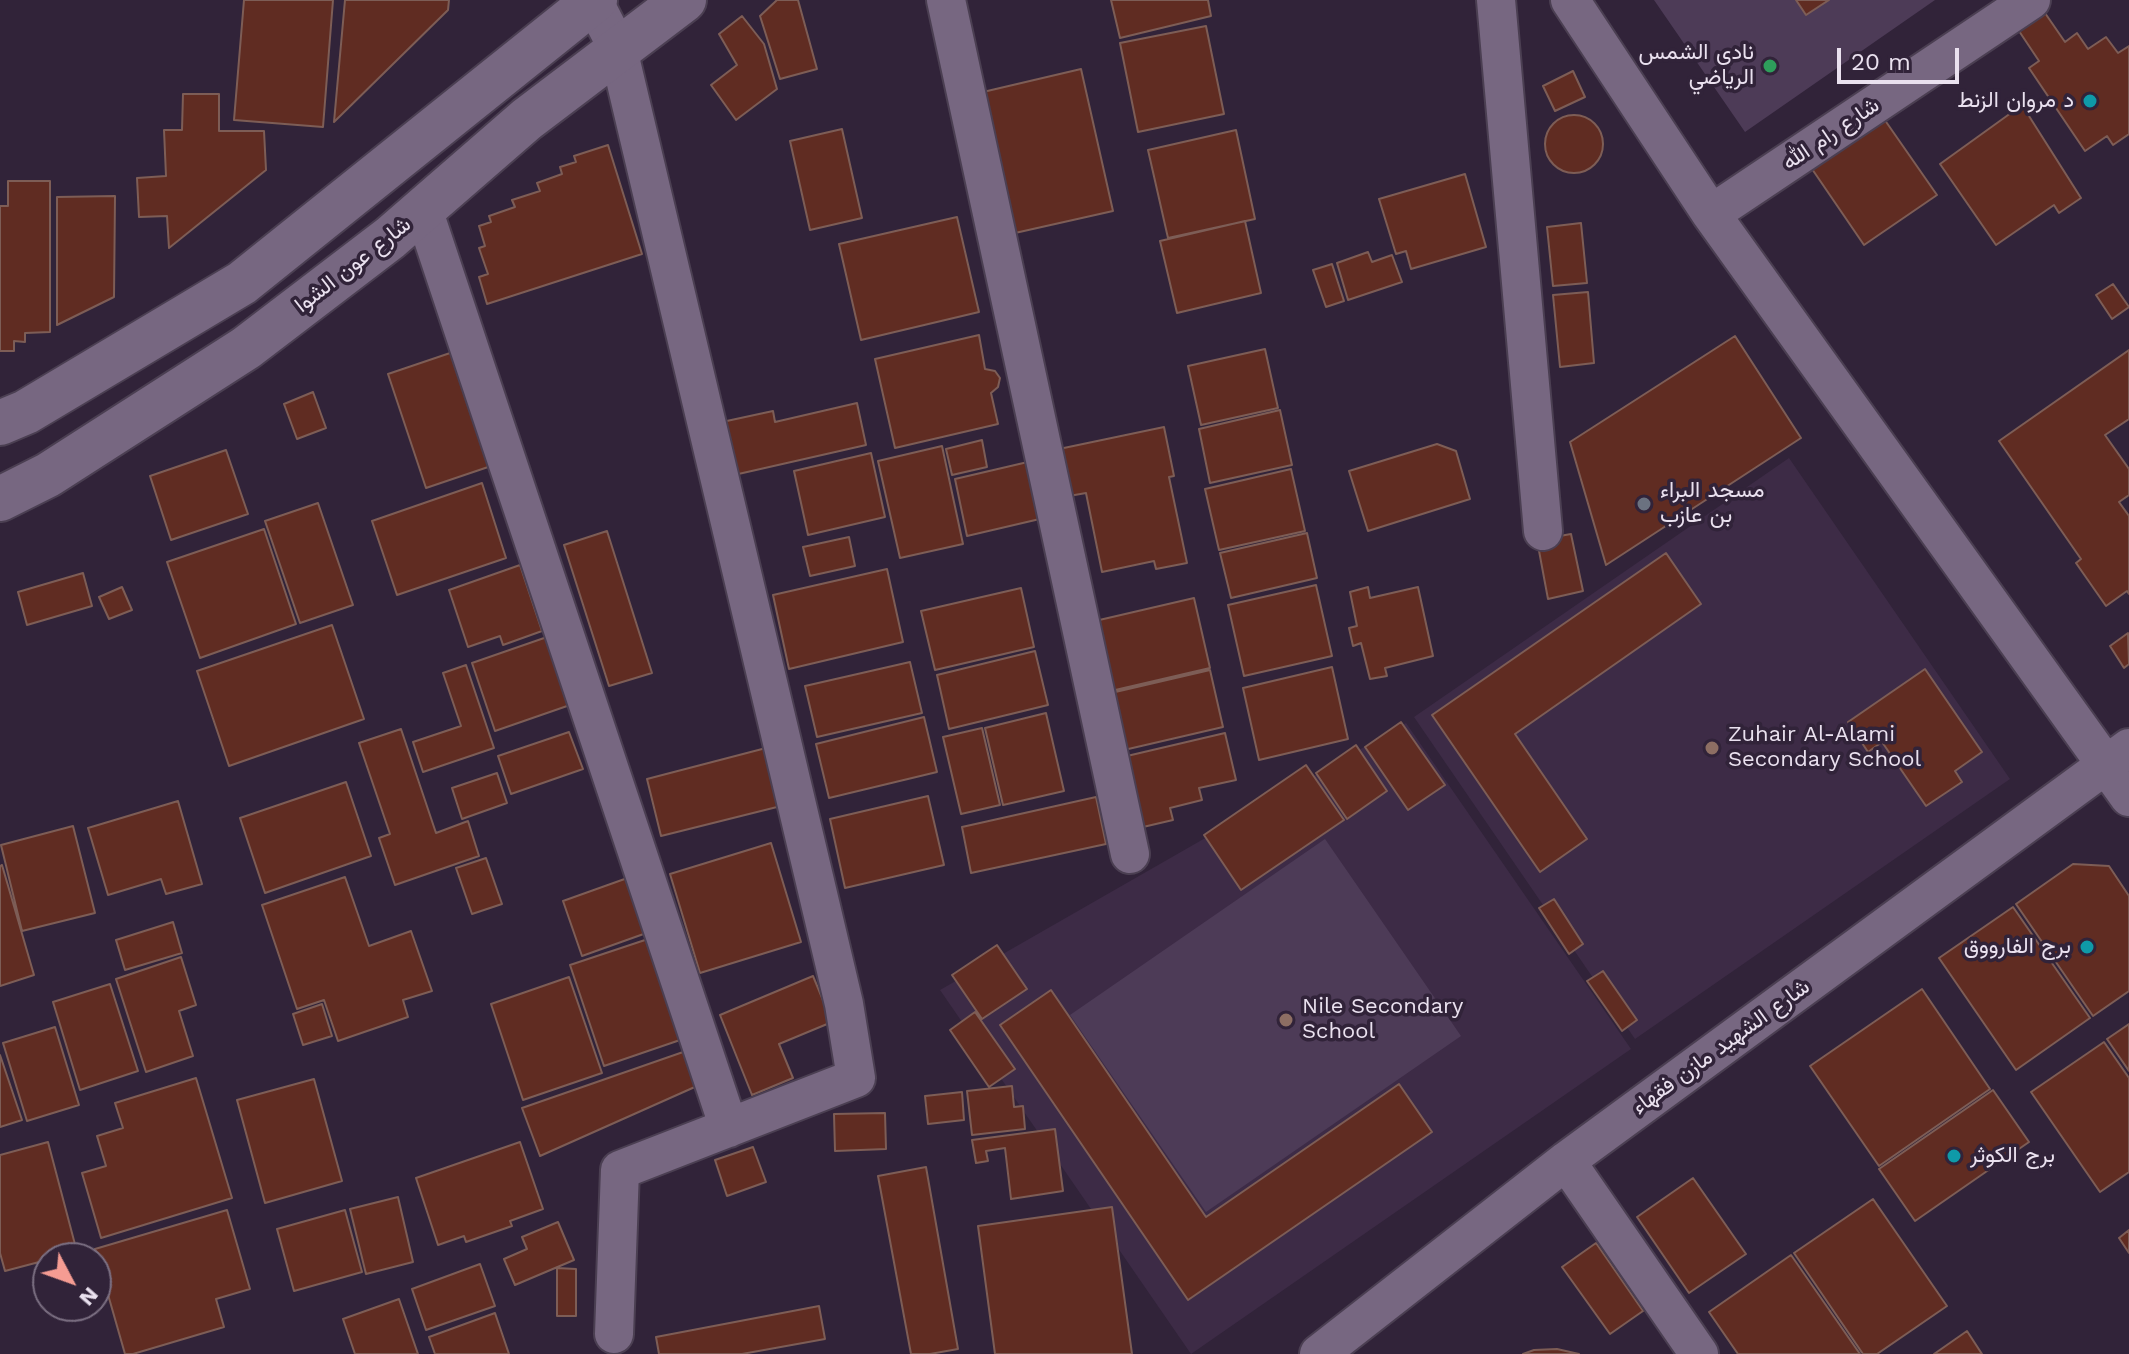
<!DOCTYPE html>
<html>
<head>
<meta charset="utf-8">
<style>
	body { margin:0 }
	#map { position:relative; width:2129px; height:1354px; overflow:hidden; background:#312339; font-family:"Work Sans",sans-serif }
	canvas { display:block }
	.north { position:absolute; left:32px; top:1242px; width:80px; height:80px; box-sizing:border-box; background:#312339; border:2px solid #7b6f82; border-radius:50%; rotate:131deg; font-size:22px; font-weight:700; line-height:32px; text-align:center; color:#eae1ef }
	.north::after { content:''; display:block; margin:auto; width:28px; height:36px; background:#f59c93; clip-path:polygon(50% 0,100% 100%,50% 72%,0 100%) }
	.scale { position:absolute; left:1837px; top:48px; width:122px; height:36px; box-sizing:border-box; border:4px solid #eae1ef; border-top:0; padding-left:10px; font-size:24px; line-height:28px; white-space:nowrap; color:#eae1ef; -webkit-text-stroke:6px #312339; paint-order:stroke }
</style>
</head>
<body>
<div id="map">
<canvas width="2129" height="1354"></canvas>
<div class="north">N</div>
<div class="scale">20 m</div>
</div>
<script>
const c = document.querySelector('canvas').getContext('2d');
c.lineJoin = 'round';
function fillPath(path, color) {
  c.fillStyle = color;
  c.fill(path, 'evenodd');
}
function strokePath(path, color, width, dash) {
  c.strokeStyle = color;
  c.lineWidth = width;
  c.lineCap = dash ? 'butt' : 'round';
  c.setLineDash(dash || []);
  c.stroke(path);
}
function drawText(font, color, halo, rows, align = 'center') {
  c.font = font + ' "Work Sans",Vazirmatn,sans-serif';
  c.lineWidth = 7;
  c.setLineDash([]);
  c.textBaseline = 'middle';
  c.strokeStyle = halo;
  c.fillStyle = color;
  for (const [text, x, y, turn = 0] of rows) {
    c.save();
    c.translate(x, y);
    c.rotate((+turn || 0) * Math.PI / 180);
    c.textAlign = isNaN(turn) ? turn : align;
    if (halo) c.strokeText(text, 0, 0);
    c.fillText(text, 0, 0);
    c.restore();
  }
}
fillPath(new Path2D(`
	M1789,458L2010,779L1635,1039L1414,717Z
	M1406,723L1631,1049L1191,1354L940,990Z`), '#3d2b46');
fillPath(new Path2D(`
	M1654,0H1935L1745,132Z
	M1325,839L1461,1036L1206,1212L1070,1015Z`), '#4d3b57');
const building = new Path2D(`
	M244,0H333L323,127L234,120Z
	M345,0H449L448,10L334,122Z
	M777,0H798L817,69L780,79L760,16Z
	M1111,0H1208L1211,16L1120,38Z
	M1796,0H1829L1806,15Z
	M2045,13L2065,42L2077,33L2088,49L2106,37L2118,53L2129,46V134L2113,145L2107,136L2085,151L2029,68L2039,61L2019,31Z
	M742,16L764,44L777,89L736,120L711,85L737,65L719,34Z
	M1206,26L1224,114L1138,132L1120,43Z
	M1081,69L1113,211L1015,233L983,92Z
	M1573,71L1585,97L1555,111L1543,86Z
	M183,94H219V131H264L266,170L169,248L167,216L139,217L137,178L166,176L164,130H182Z
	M2022,105L2081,198L2059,213L2054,205L1996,245L1940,164Z
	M1545 144a29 29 0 1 1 58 0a29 29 0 1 1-58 0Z
	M1882,116L1937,195L1864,245L1810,166Z
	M842,129L862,218L810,230L790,141Z
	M1236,130L1255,219L1168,238L1148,150Z
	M608,145L642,254L487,304L479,277L488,274L479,248L485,246L479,226L491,222L489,216L515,207L512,200L540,191L537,183L562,174L560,167L576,162L574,156Z
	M1465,174L1486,247L1411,269L1406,251L1396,254L1379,199Z
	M8,181H50V332L25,333V342L14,341V351H0V206H8Z
	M115,196L114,297L57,325V197Z
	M957,217L979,312L861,340L839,244Z
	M1245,221L1261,293L1177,313L1160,241Z
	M1581,223L1587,283L1553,286L1547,227Z
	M1368,252L1372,262L1392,255L1402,282L1348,300L1337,263Z
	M1332,264L1344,301L1326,307L1313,270Z
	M2113,284L2129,307L2112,319L2096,295Z
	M1588,292L1594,363L1560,367L1553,295Z
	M979,335L985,369L995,371L1000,378L998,387L991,393L998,424L895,448L875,359Z
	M1735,336L1801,438L1606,565L1570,442Z
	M1265,349L1278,408L1201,425L1188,366Z
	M459,350L497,464L426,488L388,374Z
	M2129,350V419L2105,435L2129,469V495L2119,502L2129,516V594L2127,591L2106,606L2076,563L2081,559L1999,441Z
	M313,392L326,428L297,439L284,404Z
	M857,403L866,445L734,475L722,422L773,411L775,422Z
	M1280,410L1292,465L1210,483L1199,429Z
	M1164,427L1174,476L1169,477L1187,563L1156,569L1154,561L1102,572L1086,493L1069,496L1059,449Z
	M982,440L987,467L952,475L946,449Z
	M1437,444L1456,451L1470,499L1368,531L1349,471Z
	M942,446L963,544L900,558L878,461Z
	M226,450L248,514L171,540L150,476Z
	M871,453L885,517L808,535L794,471Z
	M1032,461L1044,518L967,536L955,479Z
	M1291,469L1305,531L1219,550L1205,489Z
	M482,483L506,558L397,595L372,521Z
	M318,503L353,605L300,623L265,521Z
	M264,529L296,624L200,658L167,562Z
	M607,531L652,673L609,686L564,545Z
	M1307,533L1317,578L1231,598L1220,553Z
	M1571,534L1583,591L1548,599L1537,540Z
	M849,537L855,566L810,576L803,547Z
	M1666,553L1701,604L1515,734L1587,839L1540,872L1432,715Z
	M520,565L542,631L503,645L500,636L468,647L449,590Z
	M887,569L903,642L789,669L773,595Z
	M83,573L92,606L27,625L18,592Z
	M1316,585L1332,656L1244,676L1228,605Z
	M122,587L132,610L109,619L99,597Z
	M1368,587L1370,598L1418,587L1433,656L1385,668L1387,676L1370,679L1361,643L1353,646L1349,628L1357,626L1350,592Z
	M1021,588L1034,647L935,670L921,611Z
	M1194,598L1210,668L1111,691L1095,621Z
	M332,625L364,719L229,766L197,671Z
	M2128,633L2129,664L2124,668L2110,646Z
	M547,637L570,705L495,731L472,663Z
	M1035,651L1048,705L949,729L937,675Z
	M910,662L922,713L817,737L805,686Z
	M466,665L494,748L423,772L413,742L461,726L443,673Z
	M1332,667L1348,739L1259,760L1243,688Z
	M1925,669L1982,752L1955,771L1962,782L1926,806L1882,742L1868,752L1848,722Z
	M1210,670L1223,727L1124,750L1111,693Z
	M1046,713L1064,791L1003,805L985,728Z
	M924,717L937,772L829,798L816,744Z
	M1401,722L1445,785L1408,810L1365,747Z
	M982,728L1000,805L961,814L943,737Z
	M401,729L436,833L468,821L479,856L395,885L379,838L390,834L359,743Z
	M569,732L583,769L511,794L498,756Z
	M1225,733L1236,780L1199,788L1202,800L1170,808L1173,820L1143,827L1127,756Z
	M1356,745L1387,791L1347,819L1316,773Z
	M766,748L781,806L661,836L647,779Z
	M1306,765L1344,820L1241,890L1204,835Z
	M497,773L507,803L462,819L452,788Z
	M346,782L371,856L265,893L240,818Z
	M928,796L944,865L845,888L830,819Z
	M1096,797L1106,844L971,873L962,827Z
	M178,801L202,884L166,894L161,879L108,895L88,828Z
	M73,826L95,913L22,931L1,845Z
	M771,843L801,942L700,973L670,874Z
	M486,858L502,904L472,914L456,868Z
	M2073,864L2109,866L2129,896V991L2093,1016L2016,904Z
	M2,865L34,975L0,986V866Z
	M633,876L652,931L582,956L563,901Z
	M345,877L369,946L411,931L432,991L403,1000L408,1017L338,1041L324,1000L297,1009L262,905Z
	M1554,899L1583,944L1569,954L1539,908Z
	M2013,907L2090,1018L2016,1070L1939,958Z
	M173,922L182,953L125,970L116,940Z
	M648,939L683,1039L604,1066L570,965Z
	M997,945L1027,989L982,1019L952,975Z
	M181,957L196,1005L179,1011L193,1056L146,1072L116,979Z
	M1603,971L1637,1020L1622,1031L1587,981Z
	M813,976L832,1022L779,1044L793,1078L752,1095L720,1015Z
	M569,977L602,1073L523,1100L491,1004Z
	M110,984L138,1071L80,1090L53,1002Z
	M1922,989L1990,1089L1879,1166L1810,1066Z
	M1051,990L1206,1217L1399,1084L1432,1132L1188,1300L1000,1025Z
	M322,1004L332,1036L303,1045L293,1014Z
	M975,1012L1015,1069L989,1087L950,1030Z
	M2129,1024V1071L2107,1039Z
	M55,1027L79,1105L27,1121L3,1043Z
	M2104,1042L2129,1078V1172L2100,1192L2031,1092Z
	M686,1051L697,1086L540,1156L522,1108Z
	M0,1055L22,1120L0,1127Z
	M196,1078L232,1198L101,1238L82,1173L106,1166L97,1136L123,1128L115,1103Z
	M314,1079L342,1181L265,1203L237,1100Z
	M1012,1086L1014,1107L1023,1106L1025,1129L972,1135L967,1091Z
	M1993,1090L2029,1142L1915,1221L1879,1169Z
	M962,1092L964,1120L928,1124L925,1096Z
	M885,1113L886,1149L835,1151L834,1114Z
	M1055,1129L1063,1191L1011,1199L1005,1148L986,1151L988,1161L976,1163L972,1140Z
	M48,1142L77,1252L5,1271L0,1253V1155Z
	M520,1142L543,1209L510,1221L512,1226L466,1242L464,1236L438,1245L416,1178Z
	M753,1147L766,1182L727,1196L715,1160Z
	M926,1167L958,1349L930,1354H911L878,1176Z
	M1693,1178L1746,1254L1689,1293L1637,1217Z
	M398,1197L413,1262L366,1274L350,1209Z
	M1873,1199L1947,1306L1877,1354H1863L1794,1253Z
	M1112,1207L1132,1354H995L978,1226Z
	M227,1210L250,1289L216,1299L224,1327L133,1354H125L95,1249Z
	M345,1210L362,1272L294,1291L277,1229Z
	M558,1222L574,1260L515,1285L504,1259L527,1249L522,1237Z
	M2129,1230V1253L2119,1238Z
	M1596,1243L1643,1311L1610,1334L1562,1267Z
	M1791,1255L1860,1354H1738L1709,1312Z
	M480,1264L495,1306L426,1330L412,1289Z
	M557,1268L576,1269V1316H557Z
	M399,1299L418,1354H355L343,1319Z
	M819,1306L825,1339L742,1354H659L656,1337Z
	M495,1313L509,1354H435L429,1337Z
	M1967,1331L1982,1354H1934Z
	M1557,1349L1579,1354H1523L1534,1350Z`);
fillPath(building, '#602c22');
strokePath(building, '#7d5d56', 2);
const street = new Path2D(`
	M593,0L618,49L844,1004L856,1078L620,1170L614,1334
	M946,0L1130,854
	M1496,0L1543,531
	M1570,0L1711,214L2129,797
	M423,209L729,1128
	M1711,214L2031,0
	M1566,1161L1699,1354
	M1319,1354L1566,1161L2129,748`);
const secondary = new Path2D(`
	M0,423L26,412L242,283L595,0
	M0,499L48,475L246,348L390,238L527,119L684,0`);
strokePath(street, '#4b3f52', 42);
strokePath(secondary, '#4b3f52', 48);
strokePath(street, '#776781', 38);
strokePath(secondary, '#776781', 44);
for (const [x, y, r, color] of [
	[1770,66,8,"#2e9e5b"],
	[2090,101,8,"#0f9aa8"],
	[1644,504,8,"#6b7280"],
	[1712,748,8,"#8d6e63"],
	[2087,947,8,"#0f9aa8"],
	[1286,1020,8,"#8d6e63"],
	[1954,1156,8,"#0f9aa8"]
]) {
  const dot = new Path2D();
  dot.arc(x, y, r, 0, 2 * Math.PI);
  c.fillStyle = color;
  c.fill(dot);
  strokePath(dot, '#312339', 3);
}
drawText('22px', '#eae1ef', '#312339', [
	["نادي الشمس",1754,53,"right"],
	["الرياضي",1754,78,"right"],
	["د مروان الزنط",2074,101,"right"],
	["مسجد البراء",1660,491],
	["بن عازب",1660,516],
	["Zuhair Al-Alami",1728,735],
	["Secondary School",1728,760],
	["برج الفارووق",2071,947,"right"],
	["Nile Secondary",1302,1007],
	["School",1302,1032],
	["برج الكوثر",1970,1156]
], 'left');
drawText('22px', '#eae1ef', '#312339', [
	["شارع رام الله",1831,134,-34],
	["شارع عون الشوا",353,265,-38],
	["شارع الشهيد مازن فقهاء",1721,1047,-36]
]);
</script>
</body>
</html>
